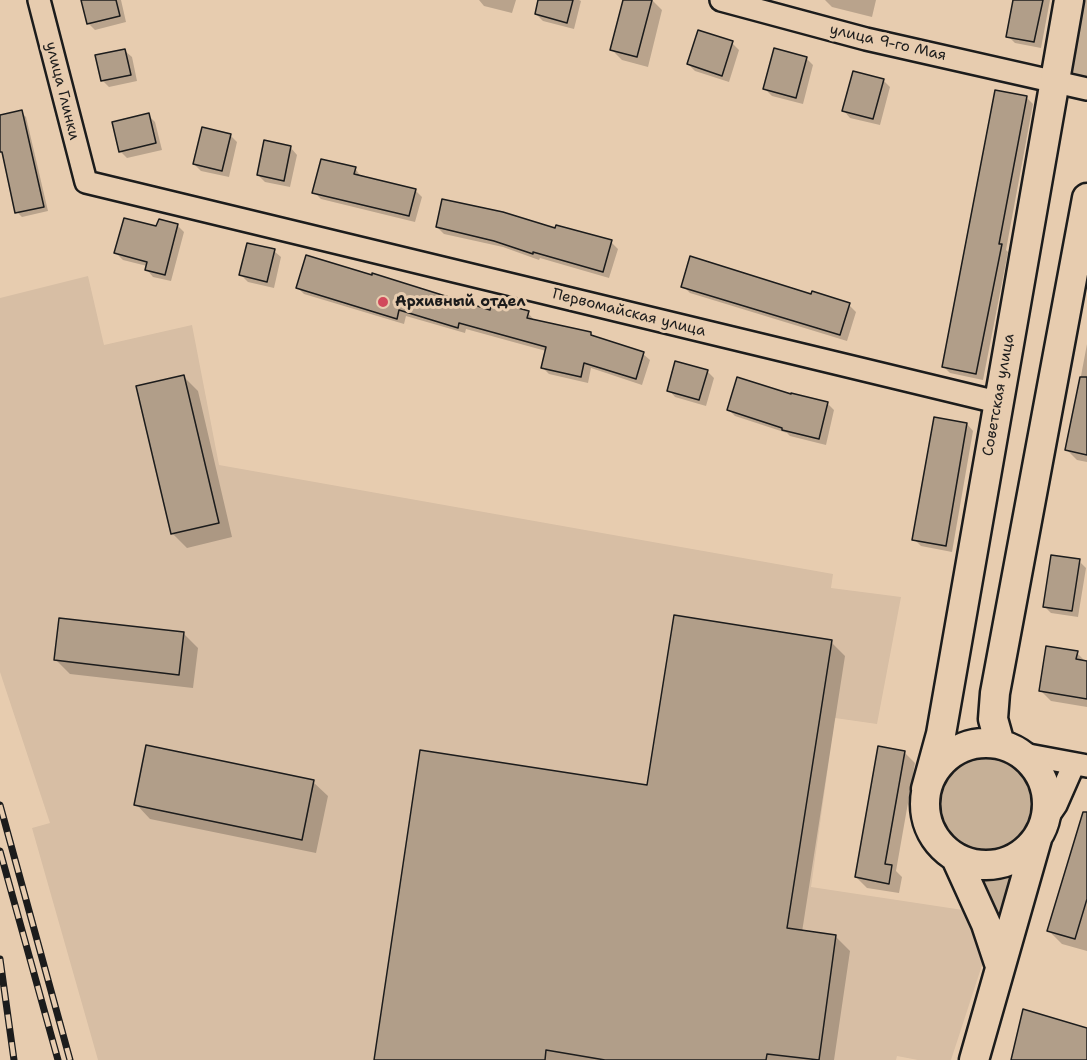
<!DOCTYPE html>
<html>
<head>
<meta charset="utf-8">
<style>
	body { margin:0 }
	canvas { display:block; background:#e7ccaf }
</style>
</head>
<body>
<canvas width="1087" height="1060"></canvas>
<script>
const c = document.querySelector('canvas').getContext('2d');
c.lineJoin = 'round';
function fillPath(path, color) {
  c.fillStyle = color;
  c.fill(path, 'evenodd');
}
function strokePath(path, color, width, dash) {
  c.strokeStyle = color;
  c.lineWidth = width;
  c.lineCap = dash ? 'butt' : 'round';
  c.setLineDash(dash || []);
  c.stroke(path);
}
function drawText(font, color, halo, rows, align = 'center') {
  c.font = font + ' "Shantell Sans",sans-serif';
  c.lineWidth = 6;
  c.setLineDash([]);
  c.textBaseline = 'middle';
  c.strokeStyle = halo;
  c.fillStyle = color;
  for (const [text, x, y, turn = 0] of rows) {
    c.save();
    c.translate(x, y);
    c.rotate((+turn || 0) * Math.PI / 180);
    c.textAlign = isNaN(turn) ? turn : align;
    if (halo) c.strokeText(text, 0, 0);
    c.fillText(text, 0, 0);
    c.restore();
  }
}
fillPath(new Path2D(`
	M88,276L104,345L192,325L219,465L833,574L831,588L901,597L877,724L835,718L811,887L963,910L985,956L951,1060H918L897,1056L896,1060H98L32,828L50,823L0,672V298Z`), '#d7bea4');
fillPath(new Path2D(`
	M1076,0H1087V81L1063,77Z
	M939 802a47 47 0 1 1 94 0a47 47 0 1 1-94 0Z
	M1020,873L1002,925L974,875L1004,879Z`), '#c6b097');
fillPath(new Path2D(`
	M82,0H121L126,22L95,30L88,23Z
	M479,0H516L512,13L484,6Z
	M540,0H579L581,1L574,29L543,21L536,14Z
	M625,0H652L662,10L648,67L622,60L612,50Z
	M825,0H876L872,17L832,7Z
	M1015,0H1050L1041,48L1015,43L1008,36Z
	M732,43L739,50L729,82L695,71L688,64Z
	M125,51L132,57L137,81L109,87L102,80Z
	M806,58L813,65L803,104L772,96L765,89Z
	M883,80L890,87L880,125L850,118L844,111Z
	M1026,97L1033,104L1006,250L1008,252L983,380L950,373L943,366Z
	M21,112L26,117L48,211L22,217L17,212L0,142V117Z
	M148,115L155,122L162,150L127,158L120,151Z
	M230,135L237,142L229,177L201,171L194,164Z
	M291,148L297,155L290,187L265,182L258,175Z
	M355,168L361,177L415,190L422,197L415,222L321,199L314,192Z
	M177,225L184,232L171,281L153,277L147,270V266L123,260L116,253L158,228Z
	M437,227L556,230L611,242L618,249L609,278L540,258L539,260L503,247L444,234Z
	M274,251L281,257L274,288L248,282L241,275Z
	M683,286L812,296L849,305L856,312L847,341L690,293Z
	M297,287L491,311L528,313L535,321L590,334L595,338L643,354L650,360L642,385L591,368L588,383L549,374L542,367L546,351L466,329L465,333L406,316L404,324L304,294Z
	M1087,344V462L1077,460L1067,450Z
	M707,371L714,378L706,406L675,397L669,390Z
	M183,376L198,391L232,537L187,548L172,533Z
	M792,396L827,403L834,410L826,445L790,436L787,433L735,416L728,409Z
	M967,424L973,431L952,552L921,546L914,539Z
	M1079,561L1086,568L1078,617L1051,613L1044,606Z
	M184,634L198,648L193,688L70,674L56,660Z
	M831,642L845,656L802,932L835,936L850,951L834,1060H376L649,787Z
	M1077,653L1087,663V707L1051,701L1040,690Z
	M904,752L915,763L896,871L902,877L899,893L867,888L856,877Z
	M313,782L328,796L316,853L150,819L136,804Z
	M1087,826V951L1062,944L1049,931Z`), '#0003');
const building = new Path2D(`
	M81,0H116L120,16L87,24Z
	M538,0H573L567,23L535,14Z
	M623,0H652L637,57L610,50Z
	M1013,0H1043L1034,42L1006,37Z
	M698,30L733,41L722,76L687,64Z
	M774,48L807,57L796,98L763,89Z
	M125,49L131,75L101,81L95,55Z
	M853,71L884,79L873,119L842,111Z
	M995,90L1027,96L999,244H1002L976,374L942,367Z
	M22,110L44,207L15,213L2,152H0V115Z
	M149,113L156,143L119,152L112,122Z
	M202,127L231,134L222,171L193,164Z
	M264,140L291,146L284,181L257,175Z
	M321,159L356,167L354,174L416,189L409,216L312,193Z
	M442,199L503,212L555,228L556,225L612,240L603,272L533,252V254L494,241L436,227Z
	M124,218L156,226L159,219L178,224L165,275L145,270L147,262L114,253Z
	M247,243L275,249L267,282L239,275Z
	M306,255L372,275V273L490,310L492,301L529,311L527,318L591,332V335L644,352L636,379L584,363L581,377L541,368L546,347L459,323L458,328L399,310L397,319L296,288Z
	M690,256L811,294L812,291L850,303L840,335L681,287Z
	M675,361L708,370L699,400L667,391Z
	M184,375L219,523L171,534L136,386Z
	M737,377L791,394V393L828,402L819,439L782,430V428L727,410Z
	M1080,377H1087V455L1065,450Z
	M934,417L967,423L946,546L912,540Z
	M1051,555L1080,559L1072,611L1043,607Z
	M674,615L832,640L787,928L836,935L819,1060L767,1054L766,1060H605L546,1050L545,1060H374L420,750L647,785Z
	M59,618L184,632L179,675L54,660Z
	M1046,646L1078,651L1076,659L1087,661V699L1039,691Z
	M146,745L314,780L302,840L134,805Z
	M878,746L905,751L885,864L892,865L889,884L855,877Z
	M1083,812H1087V899L1075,939L1047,931Z
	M1023,1009L1087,1028V1060H1011Z`);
fillPath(building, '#b19e89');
strokePath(building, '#1c1c1c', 1.5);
const minor = new Path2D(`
	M39,0L86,182L997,402
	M721,0L866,39L1087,89
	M1023,754L1087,766
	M1045,821L1056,805L1074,764`);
const secondary = new Path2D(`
	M925 804a61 61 0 1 1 122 0a61 61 0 1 1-122 0Z
	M1000,744L993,719L995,693L1087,198
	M926,789L941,734L1069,0
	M956,858L986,924L1000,966
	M974,1060L1037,839`);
strokePath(minor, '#1c1c1c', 26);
strokePath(secondary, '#1c1c1c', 33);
strokePath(minor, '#e7ccaf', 21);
strokePath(secondary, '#e7ccaf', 28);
const rail = new Path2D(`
	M0,805L70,1060
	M0,851L58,1060
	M0,959L14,1060`);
strokePath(rail, '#1c1c1c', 7);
strokePath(rail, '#e7ccaf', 4.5, [14]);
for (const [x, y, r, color] of [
	[383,302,6,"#d1495b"]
]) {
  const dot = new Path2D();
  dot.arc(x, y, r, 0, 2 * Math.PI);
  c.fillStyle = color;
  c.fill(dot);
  strokePath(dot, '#e7ccaf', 2);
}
drawText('15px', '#1c1c1c', '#e7ccaf', [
	["улица 9-го Мая",888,43,13],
	["улица Глинки",62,91,76],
	["Первомайская улица",629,313,14],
	["Советская улица",999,395,-80]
]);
drawText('bold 15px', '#1c1c1c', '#e7ccaf', [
	["Архивный отдел",395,302]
], 'left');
</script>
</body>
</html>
